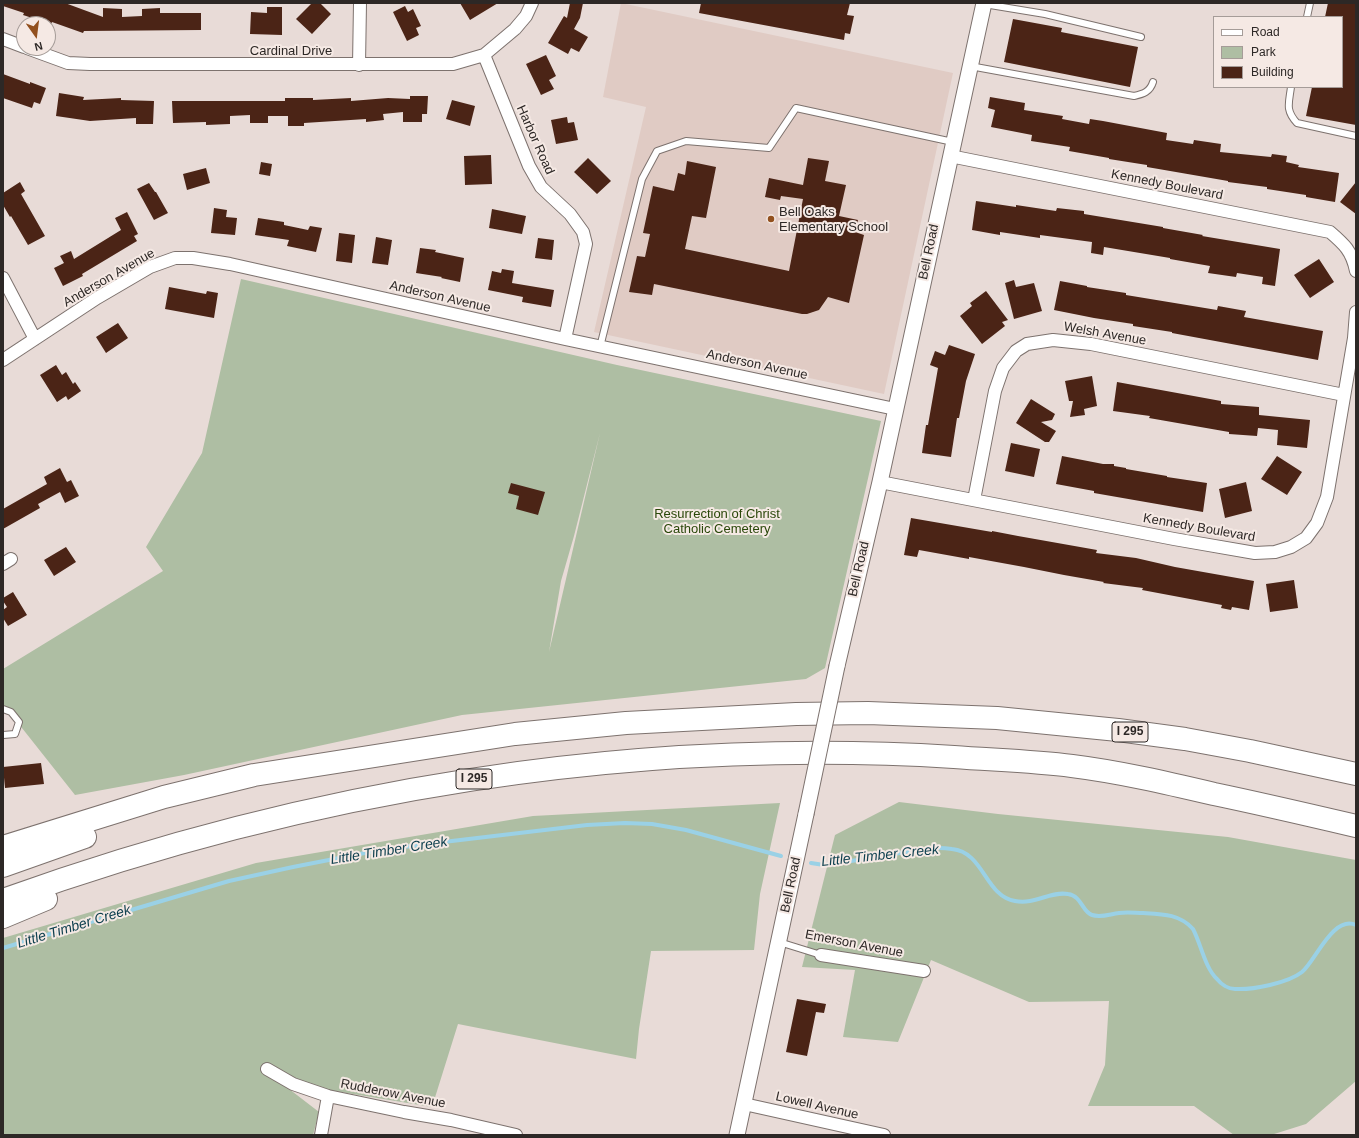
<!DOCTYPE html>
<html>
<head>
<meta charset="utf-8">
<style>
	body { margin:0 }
	#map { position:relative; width:1359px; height:1138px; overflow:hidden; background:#e8dbd7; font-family:Arial,sans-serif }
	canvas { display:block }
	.frame { position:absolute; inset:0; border:4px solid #2d2826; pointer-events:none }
	.legend { position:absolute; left:1213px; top:16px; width:130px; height:72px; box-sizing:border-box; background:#f5e9e4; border:1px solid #a59c98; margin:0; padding:5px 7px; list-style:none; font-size:12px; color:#2d2826 }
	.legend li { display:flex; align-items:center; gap:8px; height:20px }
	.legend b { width:20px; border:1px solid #a59c98 }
	.north { position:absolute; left:16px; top:16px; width:40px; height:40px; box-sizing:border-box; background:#f5e9e4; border:1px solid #a59c98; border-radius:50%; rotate:166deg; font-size:11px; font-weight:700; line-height:16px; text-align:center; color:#2d2826 }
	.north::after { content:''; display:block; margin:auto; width:14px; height:18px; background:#92501e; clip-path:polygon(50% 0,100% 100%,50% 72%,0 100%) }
</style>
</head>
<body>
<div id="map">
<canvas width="1359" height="1138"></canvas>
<div class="frame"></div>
<ul class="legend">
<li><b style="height:5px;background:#fff"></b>Road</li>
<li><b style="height:11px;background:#aebea3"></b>Park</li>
<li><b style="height:11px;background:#4b2416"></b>Building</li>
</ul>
<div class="north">N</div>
</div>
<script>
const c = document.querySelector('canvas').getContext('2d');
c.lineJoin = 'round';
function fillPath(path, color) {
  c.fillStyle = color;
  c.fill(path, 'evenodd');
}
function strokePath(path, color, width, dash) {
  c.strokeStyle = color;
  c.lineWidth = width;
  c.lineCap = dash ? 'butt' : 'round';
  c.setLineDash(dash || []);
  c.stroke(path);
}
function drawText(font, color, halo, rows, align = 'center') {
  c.font = font + ' Arial,sans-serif';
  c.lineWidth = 4;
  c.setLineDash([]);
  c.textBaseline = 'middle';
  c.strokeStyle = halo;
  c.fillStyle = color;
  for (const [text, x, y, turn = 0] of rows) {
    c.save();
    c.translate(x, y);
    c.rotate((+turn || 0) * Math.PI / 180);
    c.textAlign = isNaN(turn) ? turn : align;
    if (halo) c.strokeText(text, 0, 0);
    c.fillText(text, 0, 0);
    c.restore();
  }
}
fillPath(new Path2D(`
	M621,3L953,73L884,394L594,332L646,107L603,97Z`), '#e0cbc4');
fillPath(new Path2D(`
	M241,279L617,365L881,421L825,668L806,679L462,715L184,775L75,795L3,704V669L163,571L146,547L202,453ZM600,433L549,652L561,581L574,536Z
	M899,802L998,814L1228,837L1356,860V1081L1306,1124L1271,1135H1234L1194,1106H1088L1105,1065L1109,1001L1029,1002L931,960L898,1042L843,1037L855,970L802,967L835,835Z
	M780,803L760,894L754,950L651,951L639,1029L636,1059L458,1024L432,1107L280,1082L319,1112L313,1135H3V938L256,863L533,816Z`), '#aebea3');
strokePath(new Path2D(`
	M811,863L824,865L832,864C851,861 870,858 889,855C910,851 930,846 952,849C984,852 985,896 1015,901C1035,905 1050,891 1068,894C1082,896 1082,912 1092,915C1101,918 1110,914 1119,913C1127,912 1136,913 1143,913C1162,914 1180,914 1193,929C1201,944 1205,968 1217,979C1221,984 1228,989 1235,989C1253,990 1288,983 1302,972C1316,960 1333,915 1356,925
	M3,948L229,881L293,867L380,850L435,843L587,825L625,823L652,824L686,830L781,856`), '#9ad1e6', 4);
fillPath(new Path2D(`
	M3,3H65L103,17V8L122,9V17L142,16V9L160,8V13H201V30L84,31L83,33L52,22L51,24L23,15L24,13L3,6Z
	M312,3H320L331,14L312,34L296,19Z
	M460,3H498L470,20Z
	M570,3H583L580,18L574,29L588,37L579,52L571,48L568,54L548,43L564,16L567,18Z
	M701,3H850L847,15L854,16L850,34L845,33L844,40L699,13Z
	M1328,3H1356V125L1306,116L1312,87H1342V17H1325Z
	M405,6L408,12L413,9L421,26L416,28L419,35L407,41L393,12Z
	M267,7H282V35L250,34L251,12L267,13Z
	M1013,19L1062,28L1061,32L1138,47L1130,87L1004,62Z
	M546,55L556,76L549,80L554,89L541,95L526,64Z
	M3,74L30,84V82L46,88L40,104L34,102L32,108L3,98Z
	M59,93L84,97L83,100L121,98V100L154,101L153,124H136V118L90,121L56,116Z
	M410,96H428L427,114H422V122H403V112L383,114L384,120L366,122V119L304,123V126H288V116H268V123H250V115L230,116V124L206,125V122L173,123L172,101H285V98H313V100L351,98V101L388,98L410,99Z
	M990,97L1025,103L1024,110L1063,116L1062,119L1089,124L1090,119L1103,121L1167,133L1166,140L1193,144L1194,140L1221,144L1220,152L1271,157L1272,154L1287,156L1286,162L1299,165L1298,167L1339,173L1335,202L1306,197V195L1267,189V187L1228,182V181L1147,167V165L1109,159V158L1069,151L1070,147L1031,141L1032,135L991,127L995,110L988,108Z
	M452,100L475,106L470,126L446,119Z
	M567,117L568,123L574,122L578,140L556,144L551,120Z
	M491,155L492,184L465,185L464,156Z
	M588,158L611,181L597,194L574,172Z
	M808,158L829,161L825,181L846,185L839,216L858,220L855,232L864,235L849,303L828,297L819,310L807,314H802L654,284L652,295L629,292L637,256L645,257L650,234L643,233L653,186L674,191L678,173L685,175L687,161L716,167L706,218L692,216L685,249L789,271L803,199L781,196L780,200L765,197L769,178L803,185Z
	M261,162L272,164L270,176L259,174Z
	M206,168L210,183L187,190L183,174Z
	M20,182L25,191L21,194L45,236L28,245L11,216L10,217L3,205V193Z
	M1356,182V214L1340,202Z
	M149,183L155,192H156L168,213L154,220L137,189Z
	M976,201L1016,207V205L1056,211L1057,208L1084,211V214L1163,227V228L1203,235L1202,236L1280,249L1275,286L1262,284L1263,277L1237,273L1236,277L1208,273L1210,266L1170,259V258L1104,247L1103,255L1091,253L1092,242L1040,235V238L1000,232V235L972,230Z
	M214,208L227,210L226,217L237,218L235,235L211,233Z
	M492,209L526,216L522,234L489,228Z
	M127,212L138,234L134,236L137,241L82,274L83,276L63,286L54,268L64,263L60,256L71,251L74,259L121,230L115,218Z
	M258,218L284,222V225L308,230L310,226L322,228L316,252L287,246L289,240L255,235Z
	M339,233L355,235L352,263L336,261Z
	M376,237L392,240L388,265L372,263Z
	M538,238L554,240L552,260L535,258Z
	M420,248L436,250L435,252L464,258L460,282L441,278L442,277L416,273Z
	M1319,259L1334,282L1310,298L1294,275Z
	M502,269L514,271L512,283L554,290L551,307L522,302L523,297L488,290L492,271L501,273Z
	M1014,280L1016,287L1034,283L1042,311L1014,319L1005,283Z
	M1060,281L1087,286V287L1126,293V295L1217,310L1218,306L1246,311L1244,317L1323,331L1318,360L1172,333V332L1133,326V324L1094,318L1054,310Z
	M169,287L206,294L207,291L218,293L214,318L165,309Z
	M986,291L1008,320L1002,322L1005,326L982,344L960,316L972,306L970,303Z
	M118,323L128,338L106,353L96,337Z
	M949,345L975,354L966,381L959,418H957L951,457L922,453L926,425H928L938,368L930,365L935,351L945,355Z
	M56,365L62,375L66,372L73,384L75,382L81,391L68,400L66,396L57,402L40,375Z
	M1092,376L1097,406L1084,409L1085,415L1070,417L1073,401H1069L1065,381Z
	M1117,382L1221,401V404L1259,407V415L1310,420L1307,448L1277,445L1278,430L1258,428L1257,436L1229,434V432L1149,418L1150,416L1113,411Z
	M1031,399L1055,414L1052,420L1041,422L1056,431L1049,442H1045L1016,423Z
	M1011,443L1040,449L1034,477L1005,471Z
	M1062,456L1103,464H1114V466L1126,468V469L1167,476V477L1207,483L1203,512L1094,493V491L1056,484Z
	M1277,456L1302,472L1287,495L1261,479Z
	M60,468L67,482L71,480L79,496L65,503L60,492L38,504L40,508L3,529V509L47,484L44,477Z
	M1246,482L1252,511L1225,518L1219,489Z
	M511,483L545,492L538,515L516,509L519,496L508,493Z
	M911,518L992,532V531L1018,536L1097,550L1096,553L1136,558L1175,567L1254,581L1249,610L1232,607L1231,610L1221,608L1222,605L1142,590L1143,588L1103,583L1104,582L1064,575L1024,567L969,557V559L919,550L917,557L904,555Z
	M66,547L76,562L54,576L44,560Z
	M1294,580L1298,608L1270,612L1266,584Z
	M13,592L27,615L8,626L3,618V610L7,607L3,601V598Z
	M41,763L44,784L5,788L3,767Z
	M797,999L826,1004L824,1013L816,1012L807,1056L786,1052Z`), '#4b2416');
const service = new Path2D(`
	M984,4L1045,14L1141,37
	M1307,17L1310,3
	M970,66L1134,96C1143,94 1150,92 1153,82
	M1291,87C1289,103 1285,110 1297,123L1356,136
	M600,347L642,179L657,151L686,141L769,148L796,108L953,142
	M3,709L11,712L19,722L15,734L3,735
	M779,942L821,955`);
const minor = new Path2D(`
	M3,39L24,47
	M27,48L68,63L90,64H453L484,55L515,29L526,16L532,3
	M484,55L529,166L541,187L570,214L583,232L586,244L565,339
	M359,65L360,3
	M950,156L1330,232C1344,244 1352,251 1356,271
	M3,278L35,339
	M3,360L97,298L150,267L175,258H193L230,264L565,339L895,409
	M880,482L1174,539L1255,553L1275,552L1291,547L1306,538L1317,523L1327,497L1354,338L1356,312
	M974,500L995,391L1003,368L1016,351L1027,344L1053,340L1091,344L1344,395
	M3,564L11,559
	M821,955L924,971
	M267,1069L293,1084L328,1096L404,1112L451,1120L516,1135
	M744,1104L884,1135
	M321,1135L328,1096`);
const tertiary = new Path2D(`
	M837,666L880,482L984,3
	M737,1135L806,814`);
const motorway = new Path2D(`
	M3,847L164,797L254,775L515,734L626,723L796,714L868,713L997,718L1118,730L1185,739L1250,751L1356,774
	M3,866L85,837
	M3,900C307,790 631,737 954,757C993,760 1033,761 1072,766C1120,772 1167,783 1214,794C1262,804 1309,815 1356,826
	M3,917L46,899`);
strokePath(service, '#7d726e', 8);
strokePath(minor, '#7d726e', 14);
strokePath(tertiary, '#7d726e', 17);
strokePath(motorway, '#7d726e', 24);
strokePath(service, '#fff', 6);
strokePath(minor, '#fff', 12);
strokePath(tertiary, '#fff', 15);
strokePath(motorway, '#fff', 22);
const tertiaryBridge = new Path2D(`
	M806,814L837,666`);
strokePath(tertiaryBridge, '#7d726e', 17, []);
strokePath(tertiaryBridge, '#fff', 15);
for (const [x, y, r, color] of [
	[771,219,4,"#92501e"]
]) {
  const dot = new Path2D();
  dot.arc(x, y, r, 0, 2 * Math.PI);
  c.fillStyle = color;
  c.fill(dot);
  strokePath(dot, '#f5e9e4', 1.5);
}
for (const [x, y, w] of [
	[1130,732,36],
	[474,779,36]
]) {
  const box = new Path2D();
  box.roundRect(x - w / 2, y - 10, w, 20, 3);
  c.fillStyle = '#f5e9e4';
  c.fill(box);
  strokePath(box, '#2d2826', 1);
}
drawText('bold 12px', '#2d2826', null, [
	["I 295",1130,732],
	["I 295",474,779]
]);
drawText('13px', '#2d2826', '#f5e9e4', [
	["Cardinal Drive",291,51],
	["Harbor Road",535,140,66],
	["Kennedy Boulevard",1167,185,11],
	["Bell Road",929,252,-78],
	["Anderson Avenue",109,278,-30],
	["Anderson Avenue",440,297,13],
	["Welsh Avenue",1105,334,10],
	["Anderson Avenue",757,365,12],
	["Kennedy Boulevard",1199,528,10],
	["Bell Road",859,569,-77],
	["Bell Road",791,885,-78],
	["Emerson Avenue",854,944,11],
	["Rudderow Avenue",393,1094,11],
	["Lowell Avenue",817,1106,13]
]);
drawText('13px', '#2d2826', '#f5e9e4', [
	["Bell Oaks",779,212],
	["Elementary School",779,227]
], 'left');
drawText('13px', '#294709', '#f5e9e4', [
	["Resurrection of Christ",717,514],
	["Catholic Cemetery",717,529]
]);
drawText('italic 14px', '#0f404f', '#f5e9e4', [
	["Little Timber Creek",389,851,-9],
	["Little Timber Creek",880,856,-6],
	["Little Timber Creek",74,927,-17]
]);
</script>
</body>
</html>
